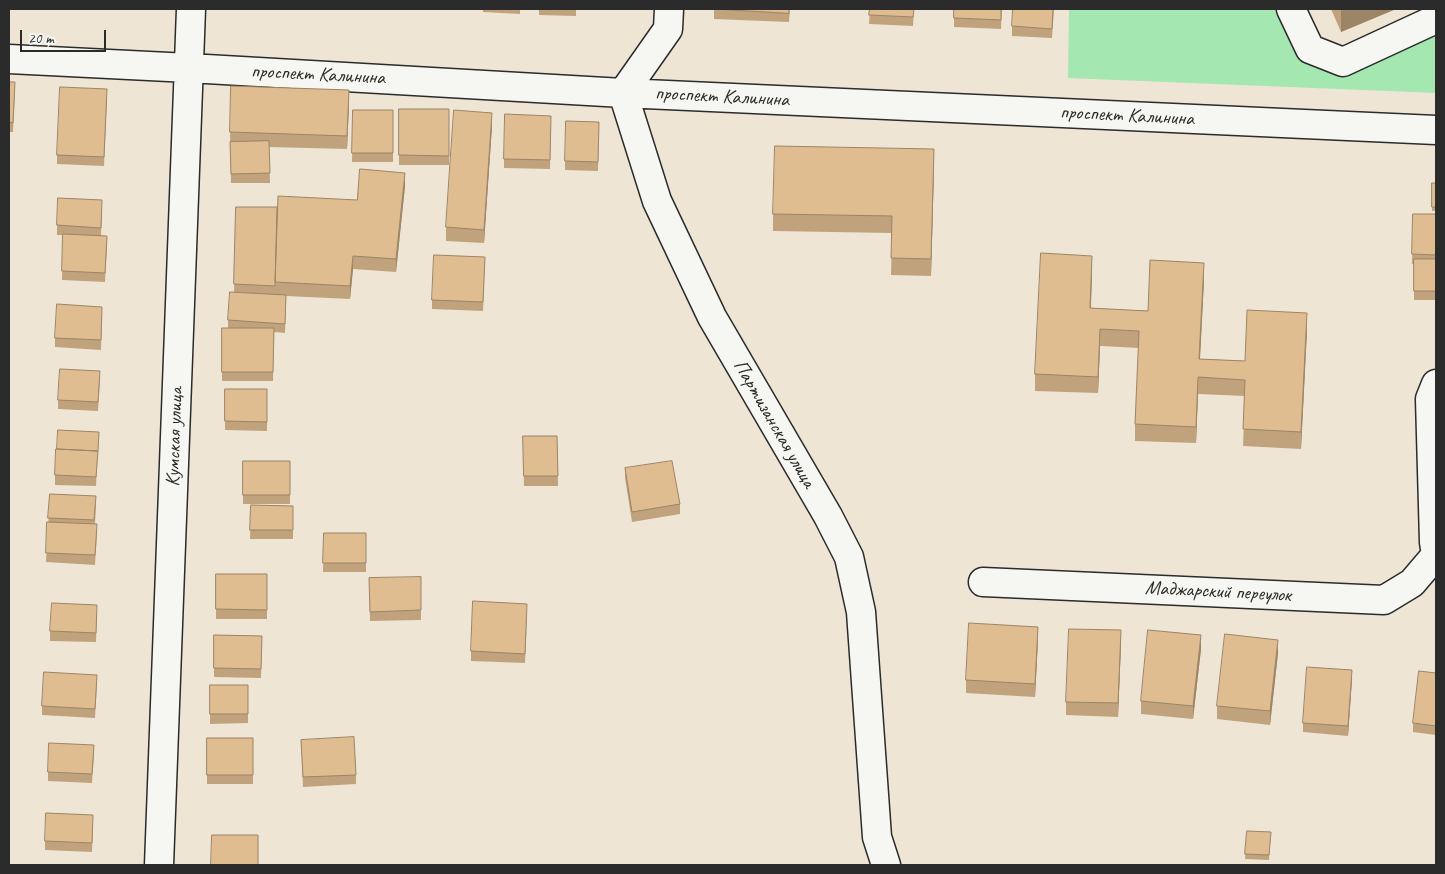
<!DOCTYPE html>
<html>
<head>
<meta charset="utf-8">
<style>
	body { margin:0 }
	#map { position:relative; width:1445px; height:874px; overflow:hidden; background:#efe5d5; font-family:Caveat,sans-serif }
	canvas { display:block }
	.frame { position:absolute; inset:0; border:10px solid #2b2b2b; pointer-events:none }
	.scale { position:absolute; left:20px; top:30px; width:86px; height:22px; box-sizing:border-box; border:2px solid #2b2b2b; border-top:0; padding-left:6px; font-size:15px; line-height:18px; white-space:nowrap; color:#2b2b2b; -webkit-text-stroke:4px #f6f6f2; paint-order:stroke }
</style>
</head>
<body>
<div id="map">
<canvas width="1445" height="874"></canvas>
<div class="frame"></div>
<div class="scale">20 m</div>
</div>
<script>
const c = document.querySelector('canvas').getContext('2d');
c.lineJoin = 'round';
function fillPath(path, color) {
  c.fillStyle = color;
  c.fill(path, 'evenodd');
}
function strokePath(path, color, width, dash) {
  c.strokeStyle = color;
  c.lineWidth = width;
  c.lineCap = dash ? 'butt' : 'round';
  c.setLineDash(dash || []);
  c.stroke(path);
}
function drawText(font, color, halo, rows, align = 'center') {
  c.font = font + ' Caveat,sans-serif';
  c.lineWidth = 4;
  c.setLineDash([]);
  c.textBaseline = 'middle';
  c.strokeStyle = halo;
  c.fillStyle = color;
  for (const [text, x, y, turn = 0] of rows) {
    c.save();
    c.translate(x, y);
    c.rotate((+turn || 0) * Math.PI / 180);
    c.textAlign = isNaN(turn) ? turn : align;
    if (halo) c.strokeText(text, 0, 0);
    c.fillText(text, 0, 0);
    c.restore();
  }
}
fillPath(new Path2D(`
	M1069,9H1276L1297,56L1348,73L1436,34V93L1068,78Z`), '#a5e7b1');
const minor = new Path2D(`
	M669,9L668,29L623,93L657,201L712,317L828,516L849,557L861,612L877,837L886,865
	M1291,9L1310,49L1343,62L1436,19
	M9,59L189,68L623,93L1436,130
	M1436,384L1430,399L1434,542L1436,556
	M983,582L1384,600L1412,583L1435,556
	M159,865L191,9`);
strokePath(minor, '#2b2b2b', 31);
strokePath(minor, '#f6f6f2', 28);
fillPath(new Path2D(`
	M483,9H520V14L483,12Z
	M539,9H576V16L539,15Z
	M714,9H790L789,22L714,19Z
	M870,9H914L913,26L869,24Z
	M954,9H1002L1001,29L954,27Z
	M1054,9L1052,38L1012,36V26Z
	M1331,9H1396L1341,32Z
	M9,82L15,91L13,132H9Z
	M107,98L104,166L57,164V155Z
	M349,103L347,149L269,147L270,183H231L230,132Z
	M399,109H449V165H399Z
	M353,110H393V162H352Z
	M599,122L598,171L565,170V161Z
	M551,125L550,169L504,168V159Z
	M492,126L484,243L446,241V227Z
	M934,166L931,276L891,275L892,233L773,231V214Z
	M1432,183H1436V211H1432Z
	M405,186L396,272L353,269L350,299L286,296L285,333L274,332L273,381H222V328H228V320L234,292L236,207H277L357,200Z
	M102,209L101,235L107,245L105,282L62,280L63,235H57V225Z
	M1413,214H1436V300H1414V264H1412Z
	M485,257L483,311L432,309V300Z
	M1092,273L1091,308L1148,311L1204,280L1200,359L1245,361L1307,330L1301,449L1243,446L1245,396L1198,394L1196,443L1135,441V424L1139,348L1100,346L1098,393L1035,391V374Z
	M102,316L101,350L55,347V338Z
	M100,380L98,411L58,409V400Z
	M225,389H267V431L225,430Z
	M99,432L96,486L55,485V475L57,449Z
	M523,436H557L558,486H524Z
	M243,461H290V504H243Z
	M625,468L680,504V514L632,522L625,478Z
	M50,494L96,505L95,524L97,534L95,565L46,562Z
	M251,505L293,506V539H250Z
	M324,533H366V572H323Z
	M216,574H267V619H216Z
	M369,578L421,610V620L370,621Z
	M527,613L525,663L471,661V651Z
	M97,614L96,642L50,641V631Z
	M214,635L262,636L261,678L214,677Z
	M1038,640L1035,697L966,693V680Z
	M1121,644L1118,717L1066,715V702Z
	M1201,649L1193,719L1141,714V701Z
	M1278,653L1270,725L1217,719V706Z
	M1436,673V735L1413,732V723Z
	M1352,679L1348,736L1303,732V723Z
	M97,684L95,718L42,715V706Z
	M210,685H248V723L210,724Z
	M207,738H253V784H207Z
	M301,740L356,775V784L303,787Z
	M94,754L92,783L48,781V772Z
	M93,825L92,852L45,850V841Z
	M1247,831L1271,832L1269,860L1245,859Z`), '#c0a37d');
fillPath(new Path2D(`
	M1344,9H1396L1341,32V10Z
	M349,90V103L347,149V136Z
	M492,113V126L484,243V230Z
	M934,149V166L931,276V259Z
	M405,173V186L396,272V259Z
	M353,256V269L350,299V286Z
	M1092,256V273L1090,325V308Z
	M1204,263V280L1199,376V359Z
	M1307,313V330L1301,449V432Z
	M1100,329V346L1098,393V377Z
	M1198,377V394L1196,443V427Z
	M1038,627V640L1035,697V684Z
	M1121,630V644L1118,717V703Z
	M1201,635V649L1193,719V706Z
	M1278,640V653L1270,725V711Z
	M1352,670V679L1348,736V726Z`), '#9c8466');
const building = new Path2D(`
	M714,9H789V13Z
	M870,9H914L913,17L869,15Z
	M954,9H1001V20L954,18Z
	M1013,9H1053L1052,29L1012,26Z
	M9,82H15L13,123L9,122Z
	M231,86L349,90L347,136L230,132Z
	M60,87L107,89L104,157L57,155Z
	M399,109H449V156L399,155Z
	M353,110H393V153H352Z
	M454,110L492,113L484,230L446,227Z
	M505,114L551,116L550,160L504,159Z
	M566,121L599,122L598,162L565,161Z
	M269,141L270,173L231,174L230,142Z
	M775,146L934,149L931,259L891,258L892,216L773,214Z
	M360,169L405,173L396,259L353,256L350,286L275,282L278,196L357,200Z
	M1432,183H1436V207H1432Z
	M58,198L102,200L101,228L57,225Z
	M236,207H277L275,286L234,284Z
	M1413,214H1436V255L1412,254Z
	M63,234L107,236L105,273L62,271Z
	M1041,253L1092,256L1090,308L1148,311L1150,260L1204,263L1199,359L1245,361L1247,310L1307,313L1301,432L1243,429L1245,380L1198,377L1196,427L1135,424L1139,331L1100,329L1098,377L1035,374Z
	M434,255L485,257L483,302L432,300Z
	M1414,259H1436V291H1414Z
	M230,292L286,295L285,324L228,320Z
	M57,304L102,307L101,340L55,338Z
	M222,328H274L273,372H222Z
	M60,369L100,371L98,402L58,400Z
	M225,389H267V422L225,421Z
	M58,430L99,432L98,451L57,449Z
	M523,436H557L558,476H524Z
	M56,449L98,451L96,477L55,475Z
	M243,461H290V495H243Z
	M672,461L680,504L632,512L625,468Z
	M50,494L96,496L94,520L48,518Z
	M251,505L293,506V530H250Z
	M47,522L97,524L95,555L46,553Z
	M324,533H366V563H323Z
	M216,574H267V610L216,609Z
	M421,577V610L370,612L369,578Z
	M473,601L527,604L525,654L471,651Z
	M52,603L97,605L96,633L50,631Z
	M969,623L1038,627L1035,684L966,680Z
	M1069,629L1121,630L1118,703L1066,702Z
	M1148,630L1201,635L1193,706L1141,701Z
	M1225,634L1278,640L1270,711L1217,706Z
	M214,635L262,636L261,669L214,668Z
	M1307,667L1352,670L1348,726L1303,723Z
	M1419,671L1436,673V726L1413,723Z
	M44,672L97,675L95,709L42,706Z
	M210,685H248V714H210Z
	M354,737L356,775L303,777L301,740Z
	M207,738H253V775H207Z
	M49,743L94,745L92,774L48,772Z
	M46,813L93,815L92,843L45,841Z
	M1247,831L1271,832L1269,855L1245,854Z
	M212,835H258V865H211Z`);
fillPath(building, '#dfbd91');
strokePath(building, '#9c8466', 1);
drawText('20px', '#2b2b2b', '#f6f6f2', [
	["проспект Калинина",318,75,3],
	["проспект Калинина",722,97,3],
	["проспект Калинина",1127,116,3],
	["Партизанская улица",774,424,60],
	["Кумская улица",175,437,-88],
	["Маджарский переулок",1218,592,3]
]);
</script>
</body>
</html>
